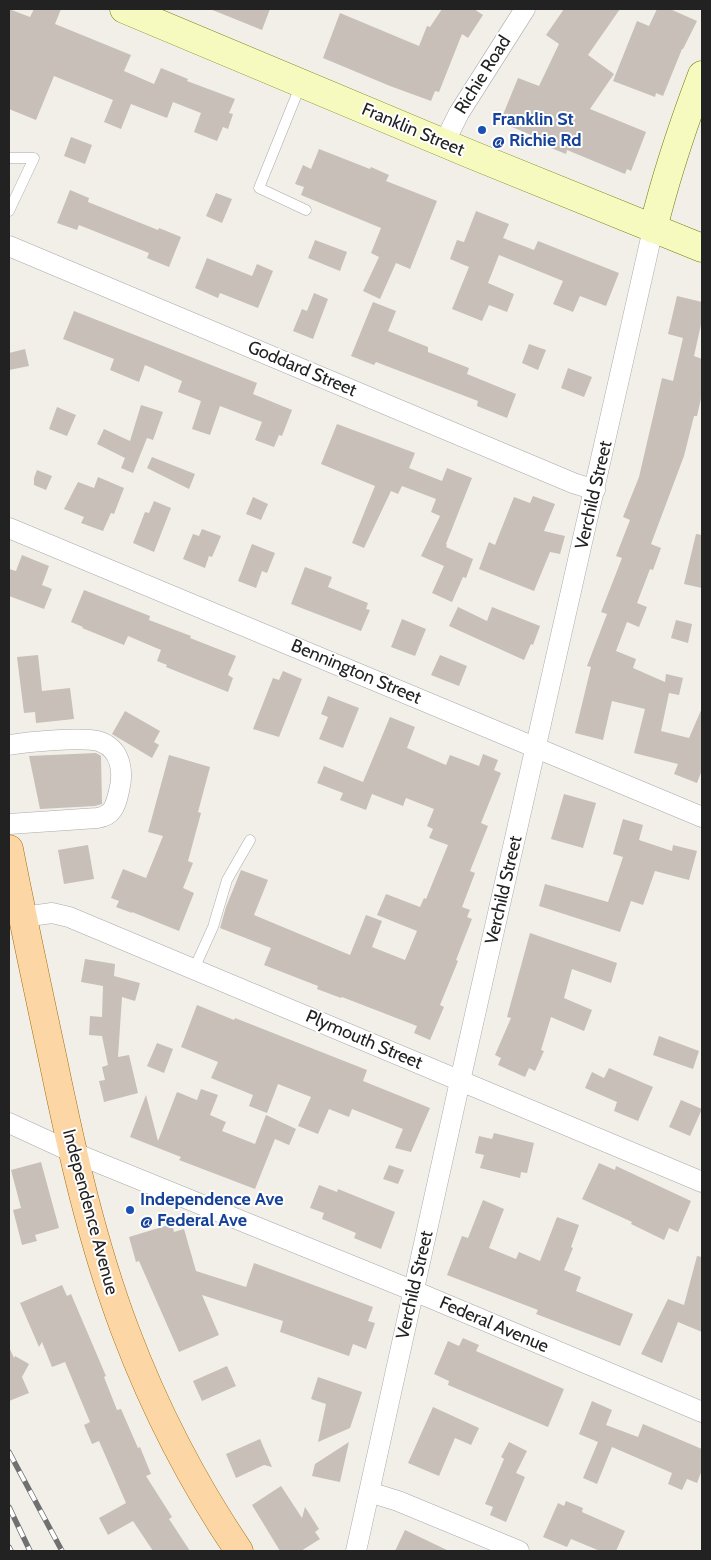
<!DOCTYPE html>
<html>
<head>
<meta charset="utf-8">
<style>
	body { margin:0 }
	#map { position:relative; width:711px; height:1560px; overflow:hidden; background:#f2efe9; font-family:Cabin,sans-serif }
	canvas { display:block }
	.frame { position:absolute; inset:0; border:10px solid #222; pointer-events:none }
</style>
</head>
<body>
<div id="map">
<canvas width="711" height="1560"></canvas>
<div class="frame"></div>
</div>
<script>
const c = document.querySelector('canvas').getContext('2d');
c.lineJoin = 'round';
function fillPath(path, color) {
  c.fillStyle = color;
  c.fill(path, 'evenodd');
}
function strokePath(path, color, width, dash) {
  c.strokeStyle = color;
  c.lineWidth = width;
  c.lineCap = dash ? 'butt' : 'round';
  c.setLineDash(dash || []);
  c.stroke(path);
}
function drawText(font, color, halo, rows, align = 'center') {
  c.font = font + ' Cabin,sans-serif';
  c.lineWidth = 4;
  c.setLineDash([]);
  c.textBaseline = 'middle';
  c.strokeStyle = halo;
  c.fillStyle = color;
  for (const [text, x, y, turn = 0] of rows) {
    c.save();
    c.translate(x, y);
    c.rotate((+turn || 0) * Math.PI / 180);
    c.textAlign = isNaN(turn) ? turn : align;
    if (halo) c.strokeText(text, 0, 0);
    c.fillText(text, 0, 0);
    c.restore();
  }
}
fillPath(new Path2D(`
	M9,9L30,17L34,9H61L55,24L131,55L124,71L154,84L161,68L188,79L187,81L235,99L229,113L233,114L228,129L223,127L217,141L194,132L201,113L173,102L167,118L131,104L121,129L104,122L113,100L54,76L36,120L9,109Z
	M210,9H270L262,30Z
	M442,9H474L483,15L468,38L462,34L439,92L435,91L431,101L390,86L323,58L340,13L419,46L427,26L430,27Z
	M564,9H620L588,55L614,74L590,109L646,132L631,171L627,169L625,174L567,150L566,154L551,148L553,144L500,122L518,78L539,86L559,44L546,35Z
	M657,9H670L697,21L683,49H682L663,96L656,93L655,97L613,81L637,21L649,26Z
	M71,137L92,145L85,164L64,156Z
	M319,149L370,169L371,167L389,175L386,181L437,201L410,269L396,263L380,299L363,291L379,257L371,253L381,228L301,195L304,187L295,184L303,165L311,169Z
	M70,190L89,198L88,202L158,230L159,228L181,237L169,267L147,258L149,253L79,225L77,230L57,223Z
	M216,193L232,199L222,223L206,216Z
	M476,211L509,224L503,238L534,250L538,241L619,273L606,306L580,296L573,312L553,304L563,281L499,255L488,283L514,294L507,312L489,305L482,321L452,309L469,267L450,259L457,240L464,242Z
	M315,240L347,252L340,271L308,258Z
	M207,258L252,276L257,264L273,271L258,308L220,293L218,298L195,288Z
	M314,293L328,299L313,339L293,331L302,309L307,311Z
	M677,296L702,302V320L694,356L702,359V394L697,416H694L684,456L651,544L661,548L653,570L650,569L637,603L647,607L639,627L627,622L616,651L636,659L633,668L665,682L666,674L683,678L679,695L669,693L661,731L689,738L702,708V770L697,783L674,774L678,764L634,753L645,709L612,701L603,740L575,733L591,667L587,666L607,614L601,612L622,558L616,556L630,520L623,517L639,477L662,378L673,381L683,338L668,334Z
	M373,302L396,311L388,331L428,347V352L469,368L467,374L516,394L507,418L477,406L478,401L376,362L374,365L351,356Z
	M74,311L257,383L253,394L292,410L282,436L279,435L274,447L255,440L262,422L220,406L210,435L192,429L201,401L178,392L182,381L145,365L139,382L110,370L114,359L63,339Z
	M529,344L546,350L538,370L522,363Z
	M25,349L29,366L9,370V353Z
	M568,368L592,377L584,397L561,388Z
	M141,405L163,412L153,440L147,438L133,473L121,468L125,458L97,444L104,429L130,441Z
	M57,407L76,415L67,436L49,429Z
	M337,424L415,453L409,468L442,481L447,468L472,478L446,544L447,545L446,547L473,559L466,578L463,577L452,602L432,593L444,566L421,556L440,516L431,512L436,499L402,486L398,494L391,491L364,548L352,543L375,486L321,464Z
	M152,457L195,474L189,489L147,468Z
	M37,470L52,476L46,490L34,485V478Z
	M98,477L124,488L114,514L111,513L103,531L81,523L84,517L64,509L78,482L94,488Z
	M533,496L555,504L544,531L565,536L560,554L550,552L534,591L479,569L489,542L495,545L514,497L530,503Z
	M253,497L268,504L261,520L246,514Z
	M154,501L171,508L154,552L133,543L145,512L149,513Z
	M202,529L221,536L212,557L209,556L205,568L183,559L193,534L199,536Z
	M696,534L702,535V588L684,584Z
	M252,544L275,553L267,573L262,571L256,588L238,581Z
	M22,555L49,566L42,585L52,589L44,609L9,596V569L16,571Z
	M305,567L332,577L328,587L368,603L366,609L370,610L361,631L291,604Z
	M84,590L150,616L149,620L191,636L190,638L236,656L228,675L233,678L228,692L166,667L167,665L157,661L161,650L128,636L124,645L82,628L83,627L71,622Z
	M458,607L487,621L492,607L540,626L533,645L531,644L524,660L449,626Z
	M402,619L426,629L415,656L391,647Z
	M676,620L692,624L688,643L671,638Z
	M38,655L42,691L70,688L74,719L36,723L35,712L24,713L17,657Z
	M440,655L467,666L459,686L431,675Z
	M283,671L302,679L279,737L253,729L273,678L279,680Z
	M328,696L359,708L343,748L319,739L328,717L321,714Z
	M125,711L160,731L154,742L159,745L152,758L112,734Z
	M390,717L415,727L407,748L446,765L450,755L479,766L483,754L498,760L494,770L501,773L481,823L488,826L470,871L475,873L462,907L470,910L467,917L472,919L456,960L458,961L440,1005L444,1007L430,1040L414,1033L417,1026L342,997L341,998L317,989L318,986L264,965L271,948L220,928L226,907L241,870L268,880L254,915L350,955L366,915L382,921L372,947L405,960L417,931L377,915L386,894L420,907L424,898L426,899L448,845L429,838L433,829L427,826L434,809L406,798L403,806L372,794L366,810L340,800L343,793L317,783L324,766L363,782Z
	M96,753L101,756L102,804L95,806L40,809L29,756Z
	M169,755L210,767L198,812L201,813L188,861L193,863L183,888L194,893L179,931L132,912V913L116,907L119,901L111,898L123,869L146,878L163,836L148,832Z
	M564,794L596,803L583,848L551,839Z
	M623,819L643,825L639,840L672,851L673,845L697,851L689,880L655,871L643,905L631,901L620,932L539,906L545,884L608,902L623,857L613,854Z
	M88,845L94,879L64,884L58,850Z
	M530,933L617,963L611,983L572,969L564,998L592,1010L584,1031L551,1017L541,1050L544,1051L535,1071L529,1068L525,1077L498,1065L501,1058L495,1055L511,1018L507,1017Z
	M85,959L115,964L114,976L140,983L135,1001L122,997L118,1057L129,1055L138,1093L104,1102L99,1081L105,1080L102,1067L108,1065L102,1036L89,1035L90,1016L102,1017L103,986L81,982Z
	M197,1005L234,1020L235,1018L367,1070L363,1081L430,1108L411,1152L395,1148L403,1129L352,1109L349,1117L329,1109L318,1134L298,1126L311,1097L278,1084L267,1113L249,1106L253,1095L211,1078L218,1062L181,1047Z
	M659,1036L699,1051L693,1069L653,1055Z
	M157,1043L173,1049L164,1073L147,1066Z
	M609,1068L653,1087L638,1121L614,1111L617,1102L585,1088L592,1072L604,1078Z
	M201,1089L218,1095L210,1115L226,1122L222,1131L255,1144L266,1115L296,1129L289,1145L275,1139L255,1189L179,1160L181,1157L130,1137L146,1095L158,1141L177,1092L197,1100Z
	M681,1100L702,1109L690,1136L669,1127Z
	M494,1133L534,1143L527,1173L521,1172L520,1178L480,1168L484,1155L475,1153L479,1136L492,1139Z
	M41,1162L59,1228L35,1235L37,1241L22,1245L13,1210L21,1208L11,1170Z
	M599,1163L615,1170L616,1166L691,1201L678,1232L669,1228L664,1240L631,1224L632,1222L582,1199Z
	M389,1165L404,1170L398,1184L383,1179Z
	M319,1185L337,1192L338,1189L395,1212L381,1249L354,1238L356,1233L322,1219L324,1213L310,1208Z
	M483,1200L504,1209L489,1248L516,1259L519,1252L540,1261L557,1217L579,1225L571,1247L573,1248L564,1270L581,1277L576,1291L633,1314L620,1346L536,1314L538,1310L447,1275L462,1236L468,1238Z
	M172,1224L174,1232L184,1229L196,1271L246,1287L254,1263L373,1307L368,1321L375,1323L366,1349L353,1344L349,1356L280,1332L283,1321L202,1295L219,1335L179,1352L139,1261L136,1262L129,1237Z
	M697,1256L702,1257V1332L678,1322L662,1363L641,1354L668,1299L684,1305Z
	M62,1285L67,1296L71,1294L106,1376L104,1377L117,1410L121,1409L138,1448L140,1447L151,1474L146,1476L172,1517L169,1519L190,1551H153L133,1521L108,1535L99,1518L126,1503L99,1441L92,1444L84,1425L90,1422L65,1362L52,1367L42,1342L39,1347L20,1303Z
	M463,1338L479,1345L476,1351L564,1389L548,1427L448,1385L449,1381L434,1374L448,1341L459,1346Z
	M9,1347L14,1358L15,1356L29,1364L22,1377L29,1393L9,1401Z
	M227,1366L236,1386L202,1401L193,1381Z
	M318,1377L362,1392L350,1428L318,1442L326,1404L311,1399Z
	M592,1401L612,1410L606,1425L638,1437L643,1424L702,1449V1470L697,1483L687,1479L682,1490L668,1484L672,1473L612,1447L597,1484L583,1478L598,1442L579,1434Z
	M433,1407L479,1428L471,1445L455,1438L439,1476L408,1463Z
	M260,1439L272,1467L264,1465L236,1478L226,1454Z
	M349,1442L340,1482L312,1476L315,1464Z
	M509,1442L527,1451L516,1473L525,1477L506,1522L490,1515L493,1507L485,1504L504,1459L501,1457Z
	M281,1486L302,1518L305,1507L319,1529L315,1532L320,1539L301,1551H280L252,1505Z
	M566,1501L583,1508L582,1512L625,1531L616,1551H600L571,1539L567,1547L543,1537L558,1503L564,1506Z
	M405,1530L449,1551H395Z`), '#c7bfb8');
const lane = new Path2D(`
	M301,84L259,188L306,210
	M9,158H34L9,211
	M194,969L213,927L227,880L250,840`);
const street = new Path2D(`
	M444,143L459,113L525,9
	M9,246L573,483L595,490
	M9,528L702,817
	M9,745C27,742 85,736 101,742C121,750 124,772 119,791C116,805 113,816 97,818L9,824
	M23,917L52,913L69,917L702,1182
	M9,1123L72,1152L414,1291L702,1412
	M369,1492L398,1501L519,1551
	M356,1551L460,1081L653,229`);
const secondary = new Path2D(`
	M124,9L470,154L702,248
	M653,229C666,176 683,125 702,75`);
const primary = new Path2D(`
	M9,849C23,920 38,990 53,1060C72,1152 92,1242 125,1330C154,1407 193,1483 239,1551`);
strokePath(lane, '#a9a9a9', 11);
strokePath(street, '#a9a9a9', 21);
strokePath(secondary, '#707d05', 29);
strokePath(primary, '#a06b00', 29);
strokePath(lane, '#fff', 10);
strokePath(street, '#fff', 20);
strokePath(secondary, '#f7fabf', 28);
strokePath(primary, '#fcd6a4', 28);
const rail = new Path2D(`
	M9,1452L62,1551
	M9,1507L30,1551
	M9,1547L11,1551`);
strokePath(rail, '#707070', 5.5);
strokePath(rail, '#fff', 4, [11]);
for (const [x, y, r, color] of [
	[482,130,5,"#1a4fb4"],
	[130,1210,5,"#1a4fb4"]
]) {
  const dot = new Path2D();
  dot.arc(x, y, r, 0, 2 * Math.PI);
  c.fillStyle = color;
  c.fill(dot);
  strokePath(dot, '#fff', 2);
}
drawText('18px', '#222', '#fff', [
	["Richie Road",483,75,-58],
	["Franklin Street",413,130,23],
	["Goddard Street",302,369,23],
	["Verchild Street",594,495,-77],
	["Bennington Street",356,672,23],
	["Verchild Street",504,890,-77],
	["Plymouth Street",364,1040,23],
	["Independence Avenue",90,1212,75],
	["Verchild Street",415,1285,-77],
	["Federal Avenue",494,1325,23]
]);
drawText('bold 18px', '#164399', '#fff', [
	["Franklin St",492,120],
	["@ Richie Rd",492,141],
	["Independence Ave",140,1200],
	["@ Federal Ave",140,1221]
], 'left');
</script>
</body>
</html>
